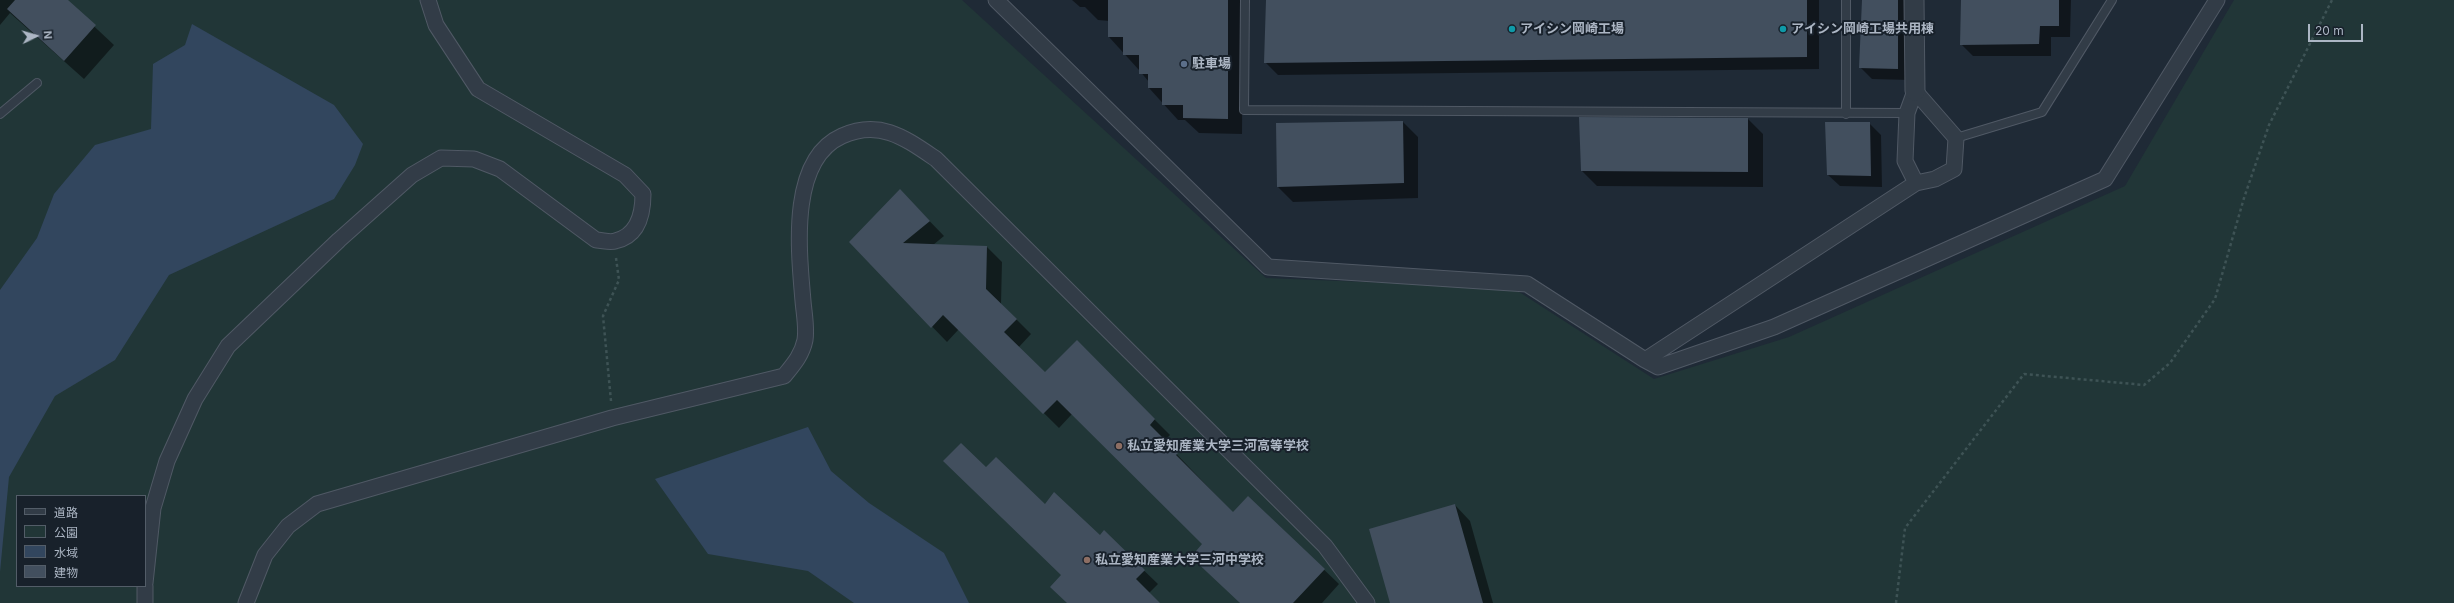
<!DOCTYPE html>
<html>
<head>
<meta charset="utf-8">
<style>
	body { margin:0 }
	#map { position:relative; width:2454px; height:603px; overflow:hidden; background:#1f2a36; font-family:Inter,"Noto Sans JP",sans-serif }
	canvas { display:block }
	.legend { position:absolute; left:16px; top:495px; width:130px; height:92px; box-sizing:border-box; background:#18212b; border:1px solid #535d68; margin:0; padding:5px 7px; list-style:none; font-size:12px; color:#acb6c4 }
	.legend li { display:flex; align-items:center; gap:8px; height:20px }
	.legend b { width:20px; border:1px solid #535d68 }
	.north { position:absolute; left:16px; top:16px; width:40px; height:40px; -webkit-text-stroke:3px #18212b; paint-order:stroke; rotate:85deg; font-size:11px; font-weight:700; line-height:16px; text-align:center; color:#acb6c4 }
	.north::after { content:''; display:block; margin:auto; width:14px; height:18px; background:#acb6c4; clip-path:polygon(50% 0,100% 100%,50% 72%,0 100%) }
	.scale { position:absolute; left:2308px; top:24px; width:55px; height:18px; box-sizing:border-box; border:2px solid #acb6c4; border-top:0; padding-left:5px; font-size:12px; line-height:14px; white-space:nowrap; color:#acb6c4; -webkit-text-stroke:3px #18212b; paint-order:stroke }
</style>
</head>
<body>
<div id="map">
<canvas width="2454" height="603"></canvas>
<ul class="legend">
<li><b style="height:5px;background:#323c47"></b>道路</li>
<li><b style="height:11px;background:#213637"></b>公園</li>
<li><b style="height:11px;background:#32465e"></b>水域</li>
<li><b style="height:11px;background:#424f5e"></b>建物</li>
</ul>
<div class="north">N</div>
<div class="scale">20 m</div>
</div>
<script>
const c = document.querySelector('canvas').getContext('2d');
c.lineJoin = 'round';
function fillPath(path, color) {
  c.fillStyle = color;
  c.fill(path, 'evenodd');
}
function strokePath(path, color, width, dash) {
  c.strokeStyle = color;
  c.lineWidth = width;
  c.lineCap = dash ? 'butt' : 'round';
  c.setLineDash(dash || []);
  c.stroke(path);
}
function drawText(font, color, halo, rows, align = 'center') {
  c.font = font + ' Inter,"Noto Sans JP",sans-serif';
  c.lineWidth = 4;
  c.setLineDash([]);
  c.textBaseline = 'middle';
  c.strokeStyle = halo;
  c.fillStyle = color;
  for (const [text, x, y, turn = 0] of rows) {
    c.save();
    c.translate(x, y);
    c.rotate((+turn || 0) * Math.PI / 180);
    c.textAlign = isNaN(turn) ? turn : align;
    if (halo) c.strokeText(text, 0, 0);
    c.fillText(text, 0, 0);
    c.restore();
  }
}
fillPath(new Path2D(`
	M0,0H962L1266,278L1513,288L1654,379L1789,337L2125,186L2234,0H2454V603H0ZM17,496H145V586H17Z`), '#213637');
fillPath(new Path2D(`
	M192,24L334,105L363,144L355,165L334,199L169,275L115,360L55,396L9,477L0,572V290L37,238L54,194L95,145L151,129L153,64L185,45Z
	M808,427L831,471L869,503L944,553L969,603H854L808,571L708,554L655,479Z`), '#32465e');
fillPath(new Path2D(`
	M0,0H66L114,45L84,79L10,13L0,25Z
	M1072,0H1243L1242,134L1199,133L1185,120H1178L1149,88V82L1139,70L1109,37V21L1098,20L1085,7H1080Z
	M1267,0H1819V69L1278,75L1265,62Z
	M1863,0H1909L1910,80L1872,79L1860,67Z
	M1962,0H2071L2070,37H2051V56H1973L1961,44Z
	M1748,119L1763,134V187L1597,186L1582,171Z
	M1403,122L1418,137V198L1293,202L1278,187Z
	M1869,123L1881,135L1882,187L1840,186L1828,175Z
	M915,206L944,236L933,245L987,247L1002,262L1001,304L1031,334L1018,348L1045,374L1077,342L1170,435L1164,441L1233,513L1248,497L1339,584L1322,603H1240L1203,544L1072,414L1059,428L959,329L947,342L850,242Z
	M986,469L1045,506L1100,536L1104,532L1158,584L1149,593L1159,603H1068L1062,575Z
	M1455,505L1470,521L1493,603H1391Z`), '#0007');
fillPath(new Path2D(`
	M15,0H68L96,25L64,61L7,9Z
	M1108,0H1228V119L1183,118V105H1162V88H1148V74H1139V55H1123V37H1108Z
	M1266,0H1807V57L1264,63Z
	M1862,0H1898V69L1859,68Z
	M1961,0H2059V26H2040L2039,44L1960,45Z
	M1579,117L1748,118V172L1581,171Z
	M1403,121L1404,183L1277,187L1276,123Z
	M1825,122H1870L1871,176L1827,175Z
	M900,189L930,221L903,243L987,246L986,289L1017,319L1004,332L1045,372L1077,340L1155,419L1150,425L1178,453L1176,455L1233,512L1248,496L1325,569L1293,603H1240L1191,557L1202,544L1057,400L1043,414L943,315L931,328L849,242Z
	M961,443L986,467L996,457L1045,504L1054,492L1100,535L1104,530L1145,570L1136,579L1160,603H1067L1050,587L1061,575L943,461Z
	M1455,504L1483,603H1390L1369,529Z`), '#424f5e');
const service = new Path2D(`
	M1245,0L1244,110L1907,113
	M1846,0V114
	M0,114L37,83
	M1956,138L2042,112L2112,0`);
const minor = new Path2D(`
	M996,0L1268,267L1527,284L1645,360L1916,183L1935,179L1954,169L1956,138L1915,91L1907,113L1905,161L1916,183
	M1645,360L1658,367L1774,327L2105,179L2217,0
	M145,583L153,508L167,461L195,399L228,346L339,240L412,175L441,158L474,159L500,169L596,240C602,240 610,243 615,241C638,236 643,214 643,194L625,175L478,89L436,25L428,0
	M145,586V603
	M246,603L265,555L288,526L317,504L612,418L784,376C793,365 802,355 805,340C807,328 804,313 803,301C799,253 788,160 842,136C880,119 905,138 936,159L1325,546L1367,603`);
const tertiary = new Path2D(`
	M1914,0L1915,91`);
strokePath(service, '#505965', 10);
strokePath(minor, '#505965', 17);
strokePath(tertiary, '#505965', 21);
strokePath(new Path2D(`
	M611,401L603,316L619,280L616,258
	M1896,603L1905,528L2024,374L2144,385L2170,363L2215,299L2244,198L2269,125L2332,0`), '#3e5355', 2.5, [3, 3]);
strokePath(service, '#323c47', 8);
strokePath(minor, '#323c47', 15);
strokePath(tertiary, '#323c47', 19);
for (const [x, y, r, color] of [
	[1512,29,4,"#0f9aa8"],
	[1783,29,4,"#0f9aa8"],
	[1184,64,4,"#5c6f8a"],
	[1119,446,4,"#8d6e63"],
	[1087,560,4,"#8d6e63"]
]) {
  const dot = new Path2D();
  dot.arc(x, y, r, 0, 2 * Math.PI);
  c.fillStyle = color;
  c.fill(dot);
  strokePath(dot, '#18212b', 1.5);
}
drawText('bold 13px', '#acb6c4', '#18212b', [
	["アイシン岡崎工場",1520,29],
	["アイシン岡崎工場共用棟",1791,29],
	["駐車場",1192,64],
	["私立愛知産業大学三河高等学校",1127,446],
	["私立愛知産業大学三河中学校",1095,560]
], 'left');
</script>
</body>
</html>
